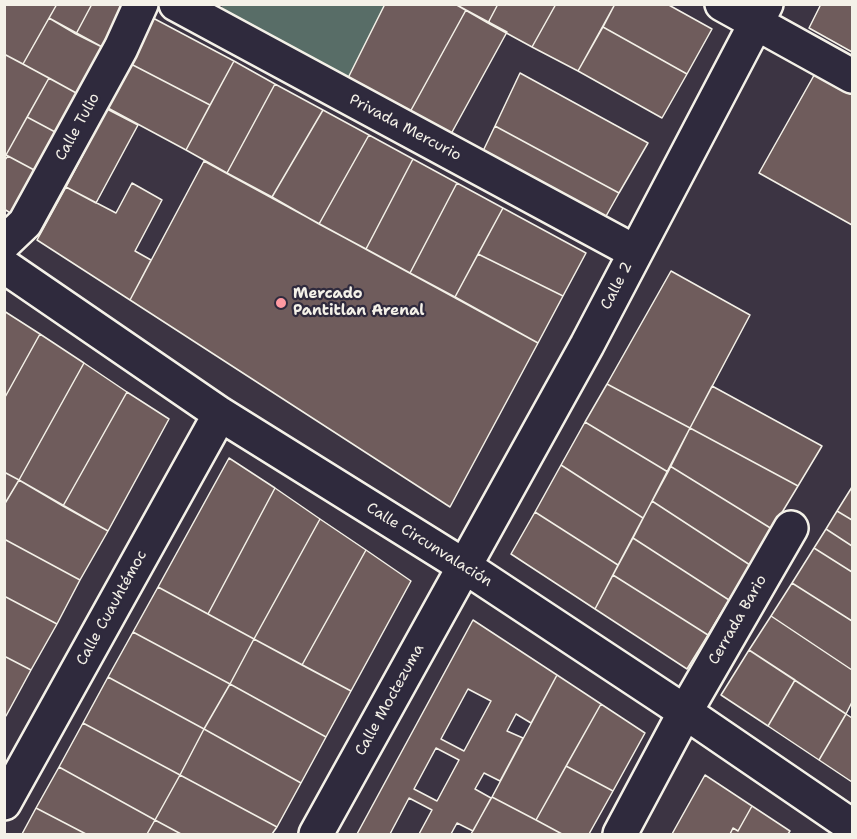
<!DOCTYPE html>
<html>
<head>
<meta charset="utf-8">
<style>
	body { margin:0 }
	#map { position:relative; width:857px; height:839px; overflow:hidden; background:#3c3443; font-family:"Shantell Sans",sans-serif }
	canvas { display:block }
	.frame { position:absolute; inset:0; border:6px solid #f4f1e8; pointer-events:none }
</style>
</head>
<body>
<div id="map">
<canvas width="857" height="839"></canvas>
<div class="frame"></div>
</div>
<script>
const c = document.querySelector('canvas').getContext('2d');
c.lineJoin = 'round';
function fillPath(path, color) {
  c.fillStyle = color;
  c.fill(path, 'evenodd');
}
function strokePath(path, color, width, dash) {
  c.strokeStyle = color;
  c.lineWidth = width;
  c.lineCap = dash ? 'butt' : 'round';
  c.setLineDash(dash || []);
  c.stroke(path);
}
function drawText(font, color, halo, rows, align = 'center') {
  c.font = font + ' "Shantell Sans",sans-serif';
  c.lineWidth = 4.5;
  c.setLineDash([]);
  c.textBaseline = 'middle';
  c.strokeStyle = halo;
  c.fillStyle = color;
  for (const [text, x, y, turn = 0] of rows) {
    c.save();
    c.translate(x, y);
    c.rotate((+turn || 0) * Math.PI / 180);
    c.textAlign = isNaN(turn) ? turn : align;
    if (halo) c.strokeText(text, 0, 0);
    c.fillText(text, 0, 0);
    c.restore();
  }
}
fillPath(new Path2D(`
	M223,4L385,5L348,78L221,9Z`), '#586d67');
const building = new Path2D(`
	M4,4H57L23,64L4,54Z
	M57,4H92L76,34L49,18Z
	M92,4H128L104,48L76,34Z
	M385,4H455L466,10L410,112L348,78Z
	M455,4H498L488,23Z
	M498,4H556L532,47L488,23Z
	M556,4H615L578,71L532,47Z
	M615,4H667L712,29L687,74L603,27Z
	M821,4H852V52L809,28Z
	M466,10L507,32L451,134L410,112Z
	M49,18L104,48L78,94L23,64Z
	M153,18L234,61L210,105L129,63Z
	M603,27L687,74L662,118L578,71Z
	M4,54L49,78L6,155L8,156L4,161Z
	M234,61L275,84L227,173L186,150Z
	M129,63L210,105L186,150L106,107Z
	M817,70L852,89V225L759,173Z
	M520,73L648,143L619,193L495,126Z
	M49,78L78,94L57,133L27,117Z
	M275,84L323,110L272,197L227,173Z
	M107,109L138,125L96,203L66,187Z
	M323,110L369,135L319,224L272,197Z
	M27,117L57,133L36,171L6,155Z
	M495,126L619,193L605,218L483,151Z
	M369,135L413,159L366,249L319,224Z
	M8,156L36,171L12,214L4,209V161Z
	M413,159L457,183L410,273L366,249Z
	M204,161L538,343L450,507L130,300Z
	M132,183L162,200L135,251L151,260L130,300L37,240L66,187L116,213Z
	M457,183L503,208L455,297L410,273Z
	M503,208L586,253L563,296L478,254Z
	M478,254L563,296L538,343L455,297Z
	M671,271L750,315L690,428L607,384Z
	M4,311L40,334L4,399Z
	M40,334L84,363L19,480L4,472V399Z
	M84,363L127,392L63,506L19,480Z
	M607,384L690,428L668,472L585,422Z
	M712,386L822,446L798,486L690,428Z
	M127,392L169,419L108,531L63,506Z
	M585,422L668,472L643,518L561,465Z
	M690,428L798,486L772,529L670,466Z
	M229,458L275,488L208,614L158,587Z
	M561,465L643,518L618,565L535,512Z
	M670,466L772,529L750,565L652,501Z
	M4,472L19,480L4,505Z
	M19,480L108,531L80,580L4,539V505Z
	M852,487V520L837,511Z
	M275,488L320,519L254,639L208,614Z
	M652,501L750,565L729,600L633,538Z
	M837,511L852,520V546L826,529Z
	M535,512L618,565L595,609L511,554Z
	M320,519L366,550L302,665L254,639Z
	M826,529L852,546V572L814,548Z
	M633,538L729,600L708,635L613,575Z
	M4,539L80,580L57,624L4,596Z
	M814,548L852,572V621L792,583Z
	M366,550L411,581L351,691L302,665Z
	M613,575L708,635L687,669L595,609Z
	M792,583L852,621V670L771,616Z
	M158,587L254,639L230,684L133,632Z
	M4,596L57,624L31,670L4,656Z
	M771,616L852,670V702L846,714L749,650Z
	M473,620L557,675L531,723L516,714L507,731L523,738L500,781L484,773L475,789L491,798L473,831L457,823L451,834H419L432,810L409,798L390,834H357ZM468,689L491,701L464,751L441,739ZM436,748L459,760L437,801L414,789Z
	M133,632L230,684L204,729L108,677Z
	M254,639L351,691L326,737L230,684Z
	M749,650L795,680L768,726L721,695Z
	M4,656L31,670L6,716H4Z
	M557,675L601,704L536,820L492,797Z
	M108,677L204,729L180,775L83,723Z
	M795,680L846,714L819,760L768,726Z
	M230,684L326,737L301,783L204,729Z
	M601,704L645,733L613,791L566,766Z
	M846,714L852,718V782L819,760Z
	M83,723L180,775L155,820L59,767Z
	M204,729L301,783L277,827L180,775Z
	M566,766L613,791L589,834H562L536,820Z
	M59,767L155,820L147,834H86L36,808Z
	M180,775L277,827L272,834H181L155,820Z
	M705,775L752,806L738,831L733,828L730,834H672Z
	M492,797L536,820L562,834H471Z
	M752,806L790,831L788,834H730L733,828L738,831Z
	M36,808L86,834H22Z
	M155,820L181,834H147Z`);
fillPath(building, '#6f5c5c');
strokePath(building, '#f4f1e8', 1.5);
const street = new Path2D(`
	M176,4L635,252
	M722,4L852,76
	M4,243L25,223L121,48L141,4
	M4,266L220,414L464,566L685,712L852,826
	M4,803L220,414
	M316,834L587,345L766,4
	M620,834L685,712L791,528`);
strokePath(street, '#f4f1e8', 38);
strokePath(street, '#2f2a3d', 33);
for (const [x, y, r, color] of [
	[281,303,6,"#ff9aa2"]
]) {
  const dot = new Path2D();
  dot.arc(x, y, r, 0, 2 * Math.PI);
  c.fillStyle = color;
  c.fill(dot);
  strokePath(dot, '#2f2a3d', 2);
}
drawText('15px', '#f4f1e8', '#2f2a3d', [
	["Calle Tulio",78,127,-61],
	["Privada Mercurio",405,128,28],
	["Calle 2",617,286,-63],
	["Calle Circunvalación",429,545,32],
	["Calle Cuauhtémoc",112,608,-61],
	["Cerrada Bario",738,620,-60],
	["Calle Moctezuma",390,700,-61]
]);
drawText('bold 15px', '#f4f1e8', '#2f2a3d', [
	["Mercado",293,294],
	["Pantitlan Arenal",293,311]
], 'left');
</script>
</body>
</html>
